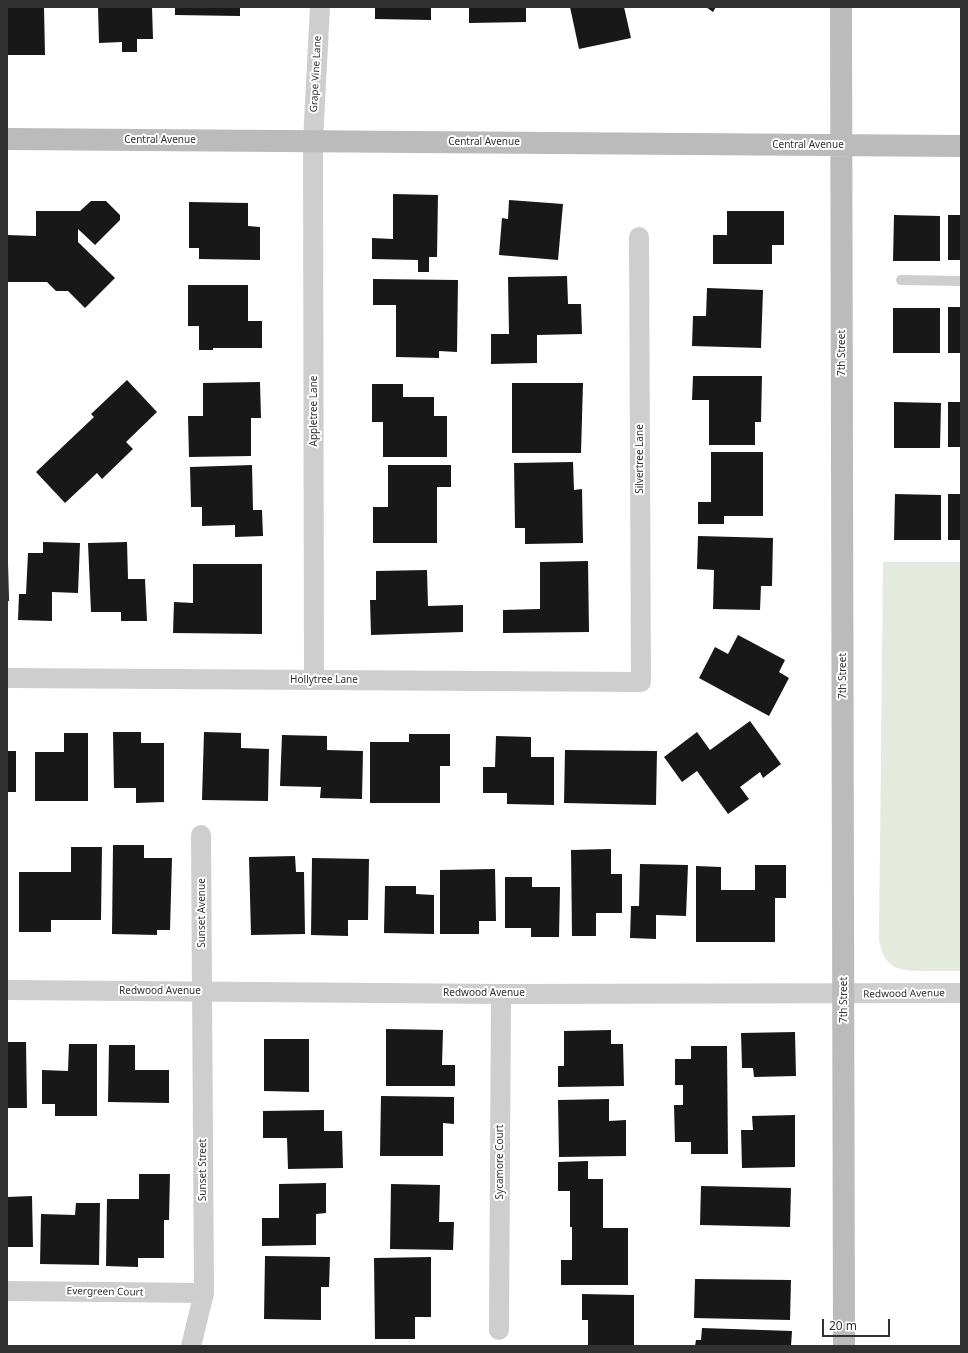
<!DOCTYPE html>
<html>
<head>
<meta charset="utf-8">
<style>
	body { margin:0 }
	#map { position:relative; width:968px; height:1353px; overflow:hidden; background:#fff; font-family:"Noto Sans",sans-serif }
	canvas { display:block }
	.frame { position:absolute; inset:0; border:8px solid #313131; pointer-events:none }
	.scale { position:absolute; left:822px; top:1319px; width:68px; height:18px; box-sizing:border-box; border:2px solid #313131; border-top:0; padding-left:5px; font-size:12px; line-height:14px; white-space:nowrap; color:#313131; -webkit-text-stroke:3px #fff; paint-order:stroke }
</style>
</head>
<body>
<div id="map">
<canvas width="968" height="1353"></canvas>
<div class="frame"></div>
<div class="scale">20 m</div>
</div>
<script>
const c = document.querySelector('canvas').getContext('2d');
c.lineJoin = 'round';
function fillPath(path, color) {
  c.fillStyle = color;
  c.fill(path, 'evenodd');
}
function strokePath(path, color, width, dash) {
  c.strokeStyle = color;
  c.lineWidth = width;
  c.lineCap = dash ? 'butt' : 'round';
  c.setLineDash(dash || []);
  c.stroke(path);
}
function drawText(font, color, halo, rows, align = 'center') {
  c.font = font + ' "Noto Sans",sans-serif';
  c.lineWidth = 4;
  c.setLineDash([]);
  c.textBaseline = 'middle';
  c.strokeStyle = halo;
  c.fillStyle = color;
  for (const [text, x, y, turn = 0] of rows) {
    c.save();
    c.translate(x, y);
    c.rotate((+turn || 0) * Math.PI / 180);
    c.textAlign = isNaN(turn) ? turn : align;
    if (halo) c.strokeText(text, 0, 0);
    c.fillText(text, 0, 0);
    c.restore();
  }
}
fillPath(new Path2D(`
	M883,562H961V971C948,971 936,971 923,971C897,971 884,968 879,940Z`), '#e4eadd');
fillPath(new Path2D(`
	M7,7H44L45,55H7Z
	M98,7H152L153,39H137V52H122V42L99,43Z
	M175,7H240V16L175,15Z
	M375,7H431V20L375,19Z
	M469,7H526V22L469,23Z
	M570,7H624L631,38L579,49Z
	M706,7H716L713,12Z
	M393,194L438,195L437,257H429V272H418V260L372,259V238L393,239Z
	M509,200L563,204L558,260L499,255L502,218L508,219Z
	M91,201H106L120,215V220L95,245L78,229V242L115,278L85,308L68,291H56L47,282H7V235L36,236V211H80Z
	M189,202L248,203V226L260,227V260L199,259V248H189Z
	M727,211H784V245H772V264H713V235H727Z
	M894,215L940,216V261H893Z
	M948,215H961V260H948Z
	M567,276L568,304H581L582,334L537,335V363L491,364V334H509L508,277Z
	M373,279L458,280L457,352L439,351V358L396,357V305H373Z
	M188,285H248V321H262V348H213V350H199V326H188Z
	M707,288L763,290L761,348L692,346L693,316H706Z
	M948,307H961V353H948Z
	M893,308H940V353H893Z
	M693,376H762L761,422H755V445H709V400H692Z
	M127,380L157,412L126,442L133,449L102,479L97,473L65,503L36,472L94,417L91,414Z
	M260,382L261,418H251V456L189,457L188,416H203V383Z
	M512,383H583L581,453H512Z
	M372,384H403V397H434V416H447V457H383V422H372Z
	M894,402L941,403L940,448H894Z
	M948,402H961V447H948Z
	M711,452H763V516H724V524H698V502H711Z
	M573,462L574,490L582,489L583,543L525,544V528H515L514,463Z
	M252,465L253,510H262L263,536L235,537V525L202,526V507H191L190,467Z
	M388,465H451V487H437V543H373V507H388Z
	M895,494L941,495V540H894Z
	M948,494H961V540H948Z
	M698,536L773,538L772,586H761L760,610L713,609L714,570L697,569Z
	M43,542L80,543L78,593L52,592V621L18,620L19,594H26L28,553H43Z
	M127,542L128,579H145L147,621H121V612H91L88,543Z
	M588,561L589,632L503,633V610L540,609V562Z
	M7,563H8L9,601H7Z
	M193,564H262V634L173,633L174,602L193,603Z
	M427,570L428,606L463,605V632L371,635L370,600H376V571Z
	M738,635L785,660L779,672L789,678L769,716L699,678L715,647L728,654Z
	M750,721L781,764L763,778L760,772L740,787L749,799L728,814L697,771L682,782L664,757L697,732L710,750Z
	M113,732H141V743H164V802L136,803V788H114Z
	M204,732L241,733V748L269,749L268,801L202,800Z
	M64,733H88V801H35V752H64Z
	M409,734H450V766H440V803H370V742H409Z
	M282,735L327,736V750L363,751L362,799L320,798L321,787L280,786Z
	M496,736L531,737V757H554V805L507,804V793H483V767H495Z
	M565,750L657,751L656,805L564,803Z
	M7,751H16V792H7Z
	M113,845H144V858H172L170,930H157V935L112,934Z
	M71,847H102L101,920H51V932H19V872H71Z
	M611,849V874H622V913H596V936H572L571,850Z
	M295,856L296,872H304L305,934L251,935L249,857Z
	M312,858L369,859L368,920H348V936L311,935Z
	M640,864L688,865L686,916L656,915V939L630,938L631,906H639Z
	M755,865H786V898H775V942H696V866L721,867V890H755Z
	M495,869L496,921H479V934H440V870Z
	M505,877H532V887H560L559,937H531V928H505Z
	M385,886H416V894L434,895V934L384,933Z
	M386,1029L443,1030L442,1065H455V1086H386Z
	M611,1030V1044H623L624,1086L558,1087V1066H564V1031Z
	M795,1032L796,1076L754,1077L753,1068H742L741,1033Z
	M264,1039H309V1092L264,1091Z
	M7,1042H26L27,1108H7Z
	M69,1044H97V1116H55V1104H42V1070L68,1071Z
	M109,1045H135V1070H169V1103L108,1102Z
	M691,1046H727L728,1154H691V1142H675L674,1105H683V1085H675V1059H691Z
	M381,1096L454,1097V1124L443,1123V1156H380Z
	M609,1099V1121L626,1120V1156L559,1157L558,1100Z
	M324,1110V1131H342L343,1168L288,1169L287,1138H263V1111Z
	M795,1115V1167L742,1168L741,1130H753L752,1116Z
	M588,1161V1179H603V1228H628V1285H561V1260H572V1227H570V1191H558V1162Z
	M139,1174H170L169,1220H164V1258H138V1267L106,1266L107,1199H139Z
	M326,1183V1213L316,1214V1245L262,1246V1218H279V1184Z
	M391,1184L440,1185L439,1222H454L453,1250L390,1249Z
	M701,1186L791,1188L790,1227L700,1225Z
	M32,1196L33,1247H7V1197Z
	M76,1203H100L99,1265L40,1264L41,1214L75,1215Z
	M265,1256L330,1257L329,1287H321V1320L264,1319Z
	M431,1257V1317H415V1339H375L374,1258Z
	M695,1279L791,1280L790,1320L694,1318Z
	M582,1294L634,1295V1346H588V1320H582Z
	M702,1328L792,1331L791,1346H695L696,1340H701Z`), '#181818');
strokePath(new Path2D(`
	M901,280L961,281`), '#cecece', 10);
strokePath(new Path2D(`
	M7,678L641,682L639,237
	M314,680L313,141L320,7
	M7,990L501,994L961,993
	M7,1291L204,1293
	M499,1330L501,994
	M191,1346L204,1293L201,835`), '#cecece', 20);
strokePath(new Path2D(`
	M841,7L844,1346
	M7,139L961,146`), '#bbb', 22);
drawText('10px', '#313131', '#fff', [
	["Grape Vine Lane",316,74,-87],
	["Central Avenue",160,140],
	["Central Avenue",484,142],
	["Central Avenue",808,145],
	["7th Street",842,353,-90],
	["Appletree Lane",314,411,-90],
	["Silvertree Lane",640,459,-90],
	["7th Street",843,676,-90],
	["Hollytree Lane",324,680],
	["Sunset Avenue",202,913,-90],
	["Redwood Avenue",160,991],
	["Redwood Avenue",484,993],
	["Redwood Avenue",904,994,-1],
	["7th Street",844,1000,-90],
	["Sycamore Court",500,1162,-90],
	["Sunset Street",203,1170,-90],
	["Evergreen Court",105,1292,1]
]);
</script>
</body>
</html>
